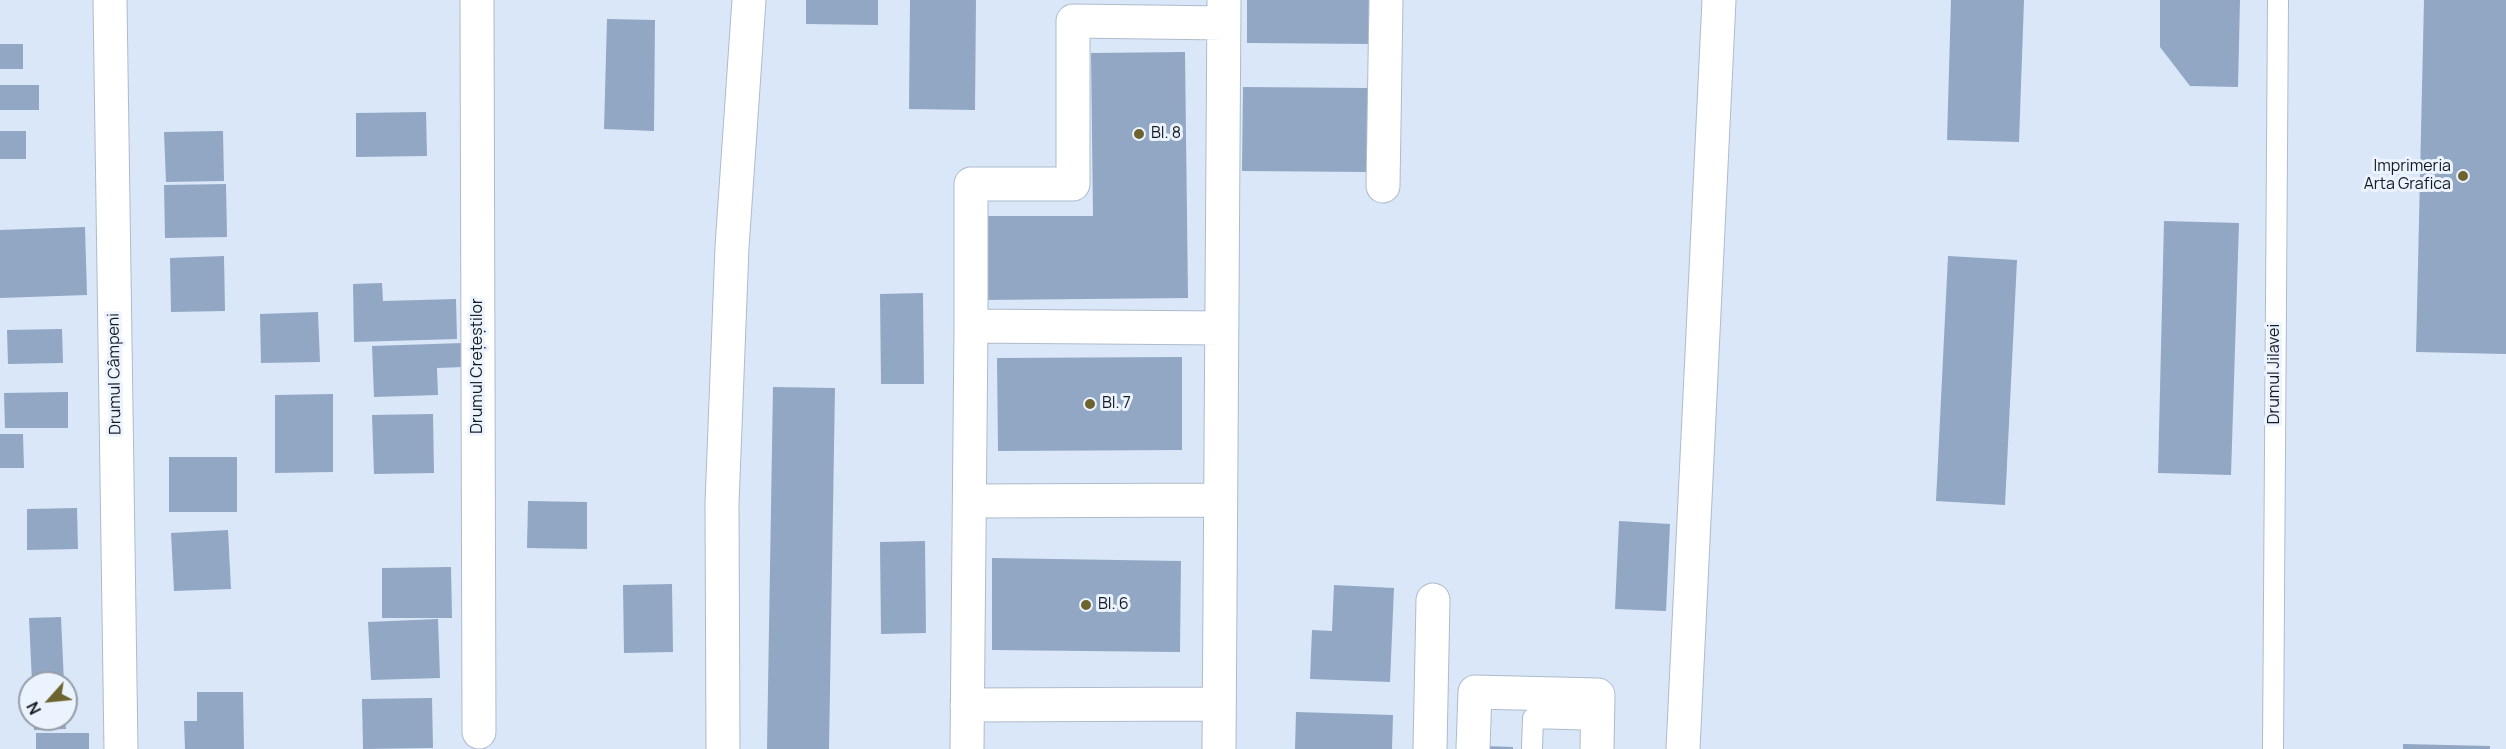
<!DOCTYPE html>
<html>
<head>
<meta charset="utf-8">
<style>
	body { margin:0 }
	#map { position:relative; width:2506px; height:749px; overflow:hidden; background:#dae7f8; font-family:Manrope,sans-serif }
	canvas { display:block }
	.north { position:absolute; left:18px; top:671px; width:60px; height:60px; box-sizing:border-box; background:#ebf3fe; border:2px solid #969da6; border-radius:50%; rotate:243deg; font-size:16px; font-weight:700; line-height:24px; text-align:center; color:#161b21 }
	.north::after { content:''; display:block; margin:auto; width:21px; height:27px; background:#6d632f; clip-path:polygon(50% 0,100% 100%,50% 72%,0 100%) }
</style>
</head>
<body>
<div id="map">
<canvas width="2506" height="749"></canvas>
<div class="north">N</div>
</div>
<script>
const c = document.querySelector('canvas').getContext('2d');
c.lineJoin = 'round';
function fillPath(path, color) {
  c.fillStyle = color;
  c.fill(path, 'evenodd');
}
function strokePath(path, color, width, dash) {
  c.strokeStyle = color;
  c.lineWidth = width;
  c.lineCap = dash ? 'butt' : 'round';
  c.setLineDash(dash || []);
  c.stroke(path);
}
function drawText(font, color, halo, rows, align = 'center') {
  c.font = font + ' Manrope,sans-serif';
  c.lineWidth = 6;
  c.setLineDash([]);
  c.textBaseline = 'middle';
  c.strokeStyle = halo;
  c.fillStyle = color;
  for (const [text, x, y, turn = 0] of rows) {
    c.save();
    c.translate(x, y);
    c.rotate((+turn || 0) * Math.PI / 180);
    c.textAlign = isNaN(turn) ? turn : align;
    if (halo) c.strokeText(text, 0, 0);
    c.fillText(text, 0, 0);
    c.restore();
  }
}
fillPath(new Path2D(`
	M806,0H878V25L806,24Z
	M910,0H976L975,110L909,109Z
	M1247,0H1376L1375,44L1247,43Z
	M1951,0H2024L2019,142L1947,140Z
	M2160,0H2240L2238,87L2190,86L2160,47Z
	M2424,0H2506V354L2416,352Z
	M607,19L655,20L654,131L604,129Z
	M0,44H23V69H0Z
	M1185,52L1188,298L982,300V216H1093L1091,53Z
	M0,85H39V110H0Z
	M1243,87L1370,88V172L1242,171Z
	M426,112L427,156L356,157V113Z
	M0,131H26V159H0Z
	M223,131L224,181L166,182L164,132Z
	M226,184L227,237L165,238L164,185Z
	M2164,221L2239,223L2231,475L2158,473Z
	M85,227L87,295L0,298V230Z
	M224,256L225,311L171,312L170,258Z
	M1948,256L2017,260L2005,505L1936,501Z
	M382,283L383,301L456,299L457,339L354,342L353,284Z
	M923,293L924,384H881L880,294Z
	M318,312L320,362L261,363L260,314Z
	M62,329L63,363L8,364L7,330Z
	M463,343V367L437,368L438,395L374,397L372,346Z
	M1182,357V450L998,451L997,358Z
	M773,387L835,388L829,749H767Z
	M68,392V428H5L4,393Z
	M333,394V472L275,473V395Z
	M433,414L434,473L374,474L372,415Z
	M0,434H23L24,468H0Z
	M169,457H237V512H169Z
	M528,501L587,502V549L527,548Z
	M77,508L78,549L27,550V509Z
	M1619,521L1670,524L1666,611L1615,609Z
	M228,530L231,589L174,591L171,533Z
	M925,541L926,633L881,634L880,542Z
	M992,558L1181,561L1180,652L992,650Z
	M451,567L452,618H382V568Z
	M672,584L673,652L624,653L623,585Z
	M1334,585L1394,588L1390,682L1310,679L1312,630L1332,631Z
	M61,617L64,683H32L29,618Z
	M438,619L440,678L371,680L368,622Z
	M197,692H243L244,749H185L184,721H197Z
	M432,698L433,748L363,749L362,699Z
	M1296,712L1393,715L1392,749H1295Z
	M34,719H65L66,729L34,730Z
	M36,733H89V749H36Z
	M2403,744L2490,746V749H2403Z
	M1484,746L1513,747V749H1484Z`), '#92a7c4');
const lane = new Path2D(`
	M1532,748L1533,718L1598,720
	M2273,749L2278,0`);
const street = new Path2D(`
	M110,0L121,749
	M477,0L479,732
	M1383,186L1386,0
	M971,326V184H1073V21L1224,23
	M970,501L1220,500
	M967,705L1219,704
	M723,749L722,504L732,247L749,0
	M967,749L971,326L1222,328
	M1219,749L1224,0
	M1430,749L1433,600
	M1473,749L1475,692L1598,695L1597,749
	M1683,749L1719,0`);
strokePath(lane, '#aebbcc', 22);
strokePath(street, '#aebbcc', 35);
strokePath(lane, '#fff', 20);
strokePath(street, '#fff', 33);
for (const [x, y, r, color] of [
	[1139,134,6,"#6d632f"],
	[2463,176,6,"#6d632f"],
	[1090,404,6,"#6d632f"],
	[1086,605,6,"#6d632f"]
]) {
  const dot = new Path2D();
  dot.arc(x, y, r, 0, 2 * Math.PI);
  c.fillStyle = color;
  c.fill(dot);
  strokePath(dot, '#ebf3fe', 2);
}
drawText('16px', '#161b21', '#ebf3fe', [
	["Bl. 8",1151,134],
	["Imprimeria",2451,167,"right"],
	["Arta Grafica",2451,185,"right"],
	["Bl. 7",1102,404],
	["Bl. 6",1098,605]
], 'left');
drawText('16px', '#161b21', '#ebf3fe', [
	["Drumul Crețeștilor",478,366,-90],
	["Drumul Câmpeni",115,374,-91],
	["Drumul Jilavei",2275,374,-90]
]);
</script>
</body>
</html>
